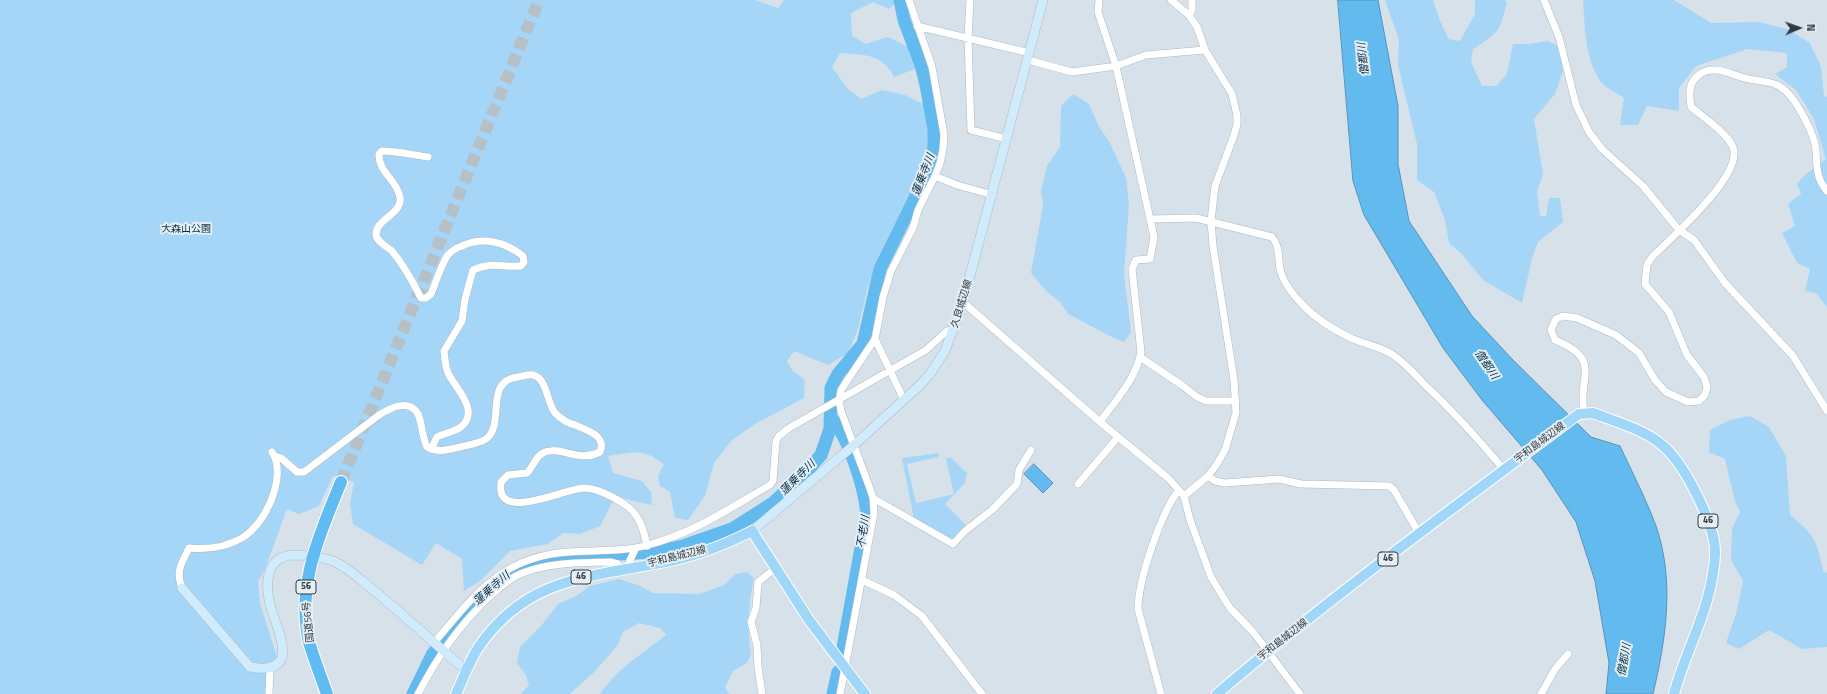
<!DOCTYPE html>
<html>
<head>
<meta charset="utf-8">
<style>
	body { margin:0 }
	#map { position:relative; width:1827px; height:694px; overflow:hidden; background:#d6e1e9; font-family:"Titillium Web",sans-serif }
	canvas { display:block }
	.north { position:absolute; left:1779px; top:8px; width:40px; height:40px; -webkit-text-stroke:3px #e3eef6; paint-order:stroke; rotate:88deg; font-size:11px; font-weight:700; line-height:16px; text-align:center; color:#353a3d }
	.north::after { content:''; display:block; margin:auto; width:14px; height:18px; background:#353a3d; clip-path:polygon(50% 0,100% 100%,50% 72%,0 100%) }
</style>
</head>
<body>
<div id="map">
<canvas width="1827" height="694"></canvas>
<div class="north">N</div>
</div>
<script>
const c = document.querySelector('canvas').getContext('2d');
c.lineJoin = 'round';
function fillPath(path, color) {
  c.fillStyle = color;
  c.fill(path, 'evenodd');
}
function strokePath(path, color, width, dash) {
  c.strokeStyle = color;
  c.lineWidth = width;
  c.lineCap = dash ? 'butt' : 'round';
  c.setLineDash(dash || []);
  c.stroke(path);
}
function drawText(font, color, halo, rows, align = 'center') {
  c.font = font + ' "Titillium Web","Noto Sans JP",sans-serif';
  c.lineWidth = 4;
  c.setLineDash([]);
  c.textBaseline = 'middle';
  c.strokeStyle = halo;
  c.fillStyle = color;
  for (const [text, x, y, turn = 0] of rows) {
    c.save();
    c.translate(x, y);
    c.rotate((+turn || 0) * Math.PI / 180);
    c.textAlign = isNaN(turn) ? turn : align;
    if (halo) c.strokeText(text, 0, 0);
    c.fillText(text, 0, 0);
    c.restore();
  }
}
fillPath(new Path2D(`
	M0,0H755L778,8L784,0H897V2L889,9L873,2L851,13L852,36L866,44L888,37L911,48L917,68L894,77C883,53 863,55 840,53L832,67L847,88L861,99L882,90L905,95L925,105L931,150L919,185L906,215L875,267L867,290L858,329L848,353L828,365L794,351L787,361L792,370L805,380L804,398L755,424L732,440L714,463L705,496L688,520L675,518L670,492L660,486L658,476L664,465C644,447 632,453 608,456L613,473L642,481L651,492L652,505L629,500L616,495L600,526L580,534L563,533L548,544L510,551L480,581L464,591L462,559L436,543L422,565L353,524L350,504L354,482L333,476L319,506L299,514L287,509L265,569L258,581L260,603L277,657V664L270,668L269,694H0Z
	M1385,0H1433L1440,21L1449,39L1460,41L1475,14V0H1505L1507,2C1500,32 1498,33 1473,49L1471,62L1482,86H1496L1507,74L1513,44H1529L1548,41L1558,46L1564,68L1555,94L1534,119L1543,174L1537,192L1540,216H1546L1549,198H1560L1563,222L1538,242L1532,258L1522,303L1483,280L1462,254L1449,243L1445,220L1434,192L1417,180V144L1398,65L1399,40Z
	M1583,0H1674L1711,23L1759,22L1787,29L1810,43L1821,67L1824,95L1827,97V307L1816,293L1805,291L1810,269L1797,263L1782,233L1795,226L1788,204L1801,194L1797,184L1805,175L1826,159L1814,119L1796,90L1775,74L1787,67V53L1748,49L1696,66L1679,88V111L1647,106L1638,125H1620L1624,98C1617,93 1606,88 1601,82C1585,60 1585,27 1583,0Z
	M1073,94L1089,104L1099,127L1109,141L1126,178L1129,204L1124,275L1131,332L1124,342L1112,337L1068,314L1060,302L1046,291L1031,273L1043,205L1041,191L1047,166L1060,147L1061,106Z
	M1750,416L1769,427L1786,456L1790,515C1815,535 1817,541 1823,571L1827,573V647L1802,649L1769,630L1739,649L1726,643L1736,614L1743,581L1731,560L1732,529L1740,512L1735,501L1725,459L1709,452L1710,430L1730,420Z
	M940,453L938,457L907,464L916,503L954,494L946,459L950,457L967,473L965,483L945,504L969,528L952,542L914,519L902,458Z
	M747,572L754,579C748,605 747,629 751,655L747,663L733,671L725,687L729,694H600C617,669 642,654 666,635L660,628L639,623L623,632L617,646L594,672L570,694H521L529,685L526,675L517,663L520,647L541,626L558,604L576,596L590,586L619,579L638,585L653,593L700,594L724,585L735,574Z`), '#a6d6f7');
const water = new Path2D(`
	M1338,0H1378L1398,106V164L1409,221L1472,316L1512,359L1591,437L1620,446C1632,472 1646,499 1656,526C1675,581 1666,639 1653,694H1606L1609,663L1595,581L1576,522L1542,470L1482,400L1443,348L1364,215L1353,181Z
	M1034,464L1053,483L1043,493L1024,474Z`);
fillPath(water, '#63baef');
strokePath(water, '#5594ba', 1);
strokePath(new Path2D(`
	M831,418C849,437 865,489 867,515L842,653
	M413,694L432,655L450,631L474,604L498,581L513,571L553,558L653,552L683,546L732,529L773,503L807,471L821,455L830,429L831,388L838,374L863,344L880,269L912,204L929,168L934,147V129L926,85L921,65L904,20L900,0
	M833,694L838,672`), '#63baef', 13);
strokePath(new Path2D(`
	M341,482L539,0`), '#b6c0c7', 12, [12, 6]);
const street = new Path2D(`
	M970,0L968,39L971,130L1007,139
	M1099,0L1098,12L1116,66L1154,237L1150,259L1136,260L1132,269L1141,352C1136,379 1115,401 1100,422
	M1171,0L1189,15L1197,27L1205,50L1232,94L1237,115V125L1233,138L1215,186L1211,221L1213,246L1234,380L1236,413L1225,450L1217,464L1208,476L1184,496
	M1544,0L1559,37L1576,105L1589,132L1602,149L1643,186L1679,230L1694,240L1725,283L1793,356L1827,411
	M1189,15L1192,10V0
	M917,26L1030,53
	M1028,60L1072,72L1116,66L1146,55L1205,50
	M428,157C413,155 397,151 382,151L379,154C378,172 397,180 400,197C403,214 376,219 376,234C376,242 387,246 392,251C402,263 414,284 421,298H426L431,294C436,282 440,268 447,256C451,251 456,248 462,246C483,236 505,242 523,256L524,262L521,266C502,268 492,261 473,270L465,299L462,321L444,351C445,359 445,367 449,375C457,389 479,411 462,426C456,432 444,433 437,437L431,449
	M935,176L957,185L993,195
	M1151,219L1196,218L1272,237C1280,246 1278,258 1280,269C1283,282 1294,296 1303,305C1316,319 1336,331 1353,339C1365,344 1379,347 1390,353C1403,361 1414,373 1424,384C1453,411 1480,441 1505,471
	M963,302L1100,422L1168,478L1179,490L1184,496L1190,520L1211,577L1217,587L1230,608L1254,633L1300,694
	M875,339L904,400
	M1140,357L1183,386L1197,397L1206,401H1236
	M1584,412C1577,377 1604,360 1555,340L1551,330L1556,319L1563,316L1577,318L1616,335L1639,353L1655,380L1666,392L1688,402L1699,401L1705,395L1707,387L1704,377L1687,355L1669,312L1645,284L1647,265L1652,257C1671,238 1744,175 1733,147C1727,133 1703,117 1691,107C1689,94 1688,82 1700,74C1712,65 1728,73 1741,77C1752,81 1766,80 1777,85C1793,91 1815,134 1816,151C1817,167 1816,178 1827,191
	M275,456L281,458L297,472H304L379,415C390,408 409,398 418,414C422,423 422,437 427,447C438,453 448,450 460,447C468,445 478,444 486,439C506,424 483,381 518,377C522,376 528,374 533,375C547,378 547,403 555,413C561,419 567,423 575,425C587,430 607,436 600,452C578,463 562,446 545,452C536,455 533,467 527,473L508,475L501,482C495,524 562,489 584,488C599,488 630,504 637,517C643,526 645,536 647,546
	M1208,476L1215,481L1225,483L1279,479L1301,484L1389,486L1394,490L1420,535
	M1078,484L1118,437
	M873,498L953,544L965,531L992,510L1017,484L1019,470L1031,450
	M629,568L630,560L636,548
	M862,580L894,595L922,616L982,694
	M182,588C175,571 182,563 189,548C208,550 226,547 242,538C265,525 288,476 272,452
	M434,643C474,595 502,556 569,552C595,550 624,552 648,545C696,532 728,509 770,485L773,481L776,441L779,436L789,428L926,350L947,331L954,330
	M269,694L270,668
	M418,694C438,656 457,628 488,598C497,590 508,579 520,574C549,562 579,563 610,562L618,564L620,570
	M762,694L758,667L757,645L751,622L756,608L758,582L777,567
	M840,694L874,513L873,498L869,486L841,411L839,401L841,390L875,339L883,297L891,271L913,228L918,210L935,176L940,163L943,149L944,135L932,67L909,0
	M1161,694L1138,609C1138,581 1161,512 1179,490
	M1541,694L1555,669L1568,654`);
const secondary = new Path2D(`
	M752,531L853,446L919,386L930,374L945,351L963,302L1043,0
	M182,588L250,667C301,676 279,634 271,608C265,586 264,556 294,555C306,555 321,557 333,561C348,567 364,583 377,593C407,618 436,645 466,670`);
const primary = new Path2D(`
	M456,694C463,679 469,662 478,648C527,575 594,577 670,561C699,555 726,544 752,531L809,620L865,694
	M1217,694C1333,595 1457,505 1579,414L1593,413C1616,422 1643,429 1662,445C1683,462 1706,509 1713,536C1716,547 1715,562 1713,573C1707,615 1685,653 1674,694`);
const highway = new Path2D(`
	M327,694C321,677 314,659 309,642C296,585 320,533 341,482`);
strokePath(street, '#afbac1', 8);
strokePath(secondary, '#afbac1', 10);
strokePath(primary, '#fff', 12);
strokePath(highway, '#fff', 14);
strokePath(street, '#fff', 7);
strokePath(secondary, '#d0ebfb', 9);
strokePath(primary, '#a0d6f8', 10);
strokePath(highway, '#61bbf3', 12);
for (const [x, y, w] of [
	[1708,521,20],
	[1388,559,20],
	[581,577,20],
	[306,587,20]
]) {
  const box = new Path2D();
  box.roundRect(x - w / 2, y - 7, w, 14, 3);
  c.fillStyle = '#e3eef6';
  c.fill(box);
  strokePath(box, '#353a3d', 1);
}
drawText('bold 9px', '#353a3d', null, [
	["46",1708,521],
	["46",1388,559],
	["46",581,577],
	["56",306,587]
]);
drawText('10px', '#072f44', '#e3eef6', [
	["大森山公園",186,230]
]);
drawText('10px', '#353a3d', '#e3eef6', [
	["久良城辺線",962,304,-73],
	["宇和島城辺線",1540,443,-37],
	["宇和島城辺線",677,557,-14],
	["国道56号",309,622,-96],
	["宇和島城辺線",1283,640,-38]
]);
drawText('italic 11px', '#093046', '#e3eef6', [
	["僧都川",1364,59,-96],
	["蓮乗寺川",924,175,-69],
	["僧都川",1486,365,56],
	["蓮乗寺川",798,478,-45],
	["不老川",864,532,-81],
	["蓮乗寺川",492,589,-41],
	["僧都川",1625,660,-80]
]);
</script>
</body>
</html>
